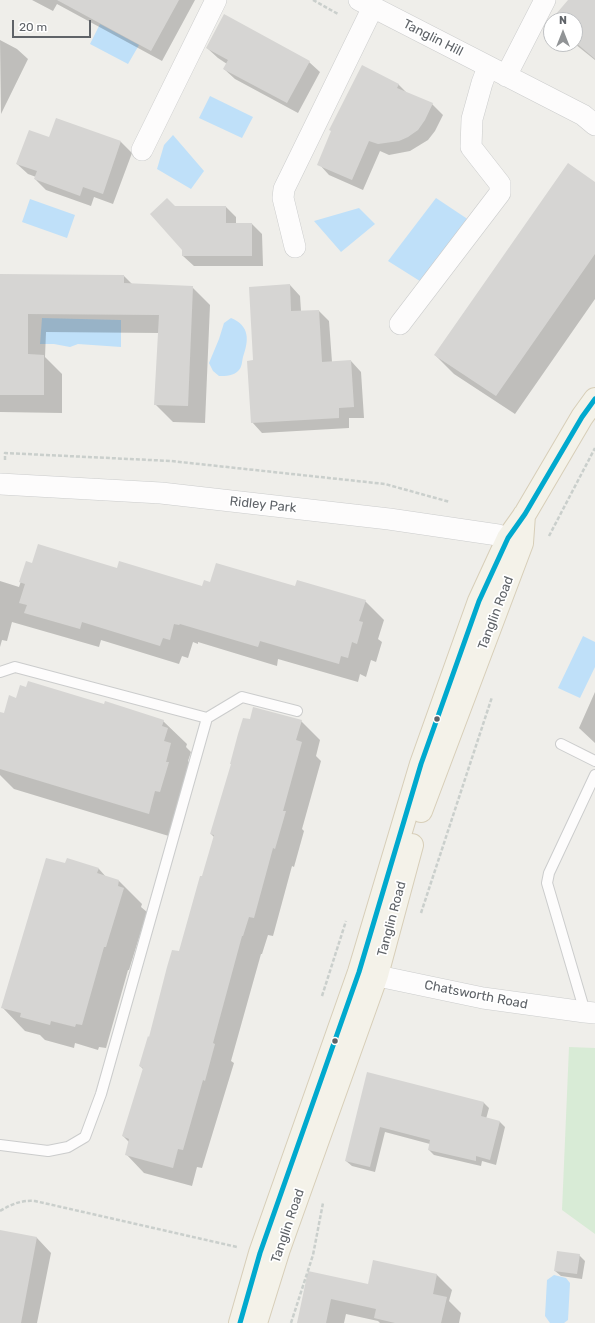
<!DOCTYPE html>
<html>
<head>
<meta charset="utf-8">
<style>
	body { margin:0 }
	#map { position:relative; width:595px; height:1323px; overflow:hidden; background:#efeeea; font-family:Rubik,sans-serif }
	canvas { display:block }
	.north { position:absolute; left:543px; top:12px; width:40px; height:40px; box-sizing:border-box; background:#fff; border:1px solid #bfc1c3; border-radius:50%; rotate:0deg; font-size:11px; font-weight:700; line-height:16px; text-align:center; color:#5f6368 }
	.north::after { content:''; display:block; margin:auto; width:14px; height:18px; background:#919496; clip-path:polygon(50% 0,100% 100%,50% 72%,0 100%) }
	.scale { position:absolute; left:12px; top:20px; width:79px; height:18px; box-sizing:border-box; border:2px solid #5f6368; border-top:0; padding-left:5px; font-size:12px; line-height:14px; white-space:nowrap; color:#5f6368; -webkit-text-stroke:3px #fff; paint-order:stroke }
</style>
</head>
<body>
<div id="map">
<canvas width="595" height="1323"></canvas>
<div class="north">N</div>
<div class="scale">20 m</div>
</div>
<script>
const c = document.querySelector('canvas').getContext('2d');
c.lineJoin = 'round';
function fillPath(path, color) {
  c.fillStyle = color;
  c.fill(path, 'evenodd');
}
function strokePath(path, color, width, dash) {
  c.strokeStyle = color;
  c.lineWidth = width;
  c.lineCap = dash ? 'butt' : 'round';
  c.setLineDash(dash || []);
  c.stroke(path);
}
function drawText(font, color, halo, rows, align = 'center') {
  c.font = font + ' Rubik,sans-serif';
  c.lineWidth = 3.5;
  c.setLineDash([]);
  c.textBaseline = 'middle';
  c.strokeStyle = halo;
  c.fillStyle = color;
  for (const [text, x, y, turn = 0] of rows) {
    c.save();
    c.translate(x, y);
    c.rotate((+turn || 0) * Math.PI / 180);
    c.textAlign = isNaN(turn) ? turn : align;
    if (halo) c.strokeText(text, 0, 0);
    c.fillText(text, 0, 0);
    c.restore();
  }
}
fillPath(new Path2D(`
	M569,1047L595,1048V1234L562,1210Z`), '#d8ebd6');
fillPath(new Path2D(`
	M100,24L139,45L128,64L90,44Z
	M210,96L253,117L242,138L199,118Z
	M173,135L204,171L191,189L157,169L164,145Z
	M436,198L469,220L423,283L388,261Z
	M30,199L75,215L67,238L22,222Z
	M359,208L375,224L341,252L314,221Z
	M42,318L121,320V347L78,344L70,347L54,344H40Z
	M231,318C250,326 249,340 243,357C242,361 242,367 239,370C234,376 226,376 219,376L213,371L209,363L219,339L224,323Z
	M583,636L595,642V667L580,698L558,688Z
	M554,1275L566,1278L570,1283L568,1320L564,1323H550L545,1316L547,1280Z`), '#bfe0f9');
fillPath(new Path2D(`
	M32,0H195L162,61L57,4L53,11Z
	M569,0H595V60L575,44V20Z
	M0,40L17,49L28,59L1,114Z
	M207,48L309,62L320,72L298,113L235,79L224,69L227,64L218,58Z
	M398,84L407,93L432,104L443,115L435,131L428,140L410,151L389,155L380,151L363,190L329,175L319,164Z
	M57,119L121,142L132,153L113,204L94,197L91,206L46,190L35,179L36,177L28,174L17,164L50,138Z
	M595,183V299L515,414L454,374L435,355Z
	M226,207L236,217V224H252L262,234L263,266H194L183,256Z
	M0,275L124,276L132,284L192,287L210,305L205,423L173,422L155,404L159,333L46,332L45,357L62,374V413L0,412Z
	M290,285L300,296L301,311H319L329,321L332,362L351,361L361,372L364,418H349V428L262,433L252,422L254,361Z
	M27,563L33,565L117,569L203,587L211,583L295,587L365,601L384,620L378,639L382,642L376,662L371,660L366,677L360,674L358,682L278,659L277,666L198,642V644L193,642L188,658L182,656L179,664L101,640L99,647L12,622L7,641L2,640L0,647V581L19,587Z
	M595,692V743L579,728Z
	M17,699L105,706L163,721L187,744L186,747L191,752L188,761L194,768L172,837L14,789L0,775V714H5Z
	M301,721L320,740L316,756L321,761L302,829L304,831L294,867L292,866L273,936L268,935L262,954H261L231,1061L234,1063L202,1168L197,1167L192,1186L144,1173L126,1154L129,1142L123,1136L144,1070L140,1066L180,953L203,877L214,837L211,834Z
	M66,865L99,869L107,878L119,881L142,904L141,907L147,912L129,970H128L106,1048L99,1047L98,1050L75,1043L74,1048L45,1040L40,1035L25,1031L2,1007Z
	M368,1074L484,1103L489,1108L486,1119L500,1122L505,1127L496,1165L482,1161L481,1166L434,1155L429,1150L430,1144L385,1132L375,1172L352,1166L346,1161Z
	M1,1232L37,1238L51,1253L37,1323H0V1238Z
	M579,1255L585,1261L582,1279L561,1276L555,1271Z
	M309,1273L368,1286L436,1274L452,1290L449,1301L461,1313L459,1323H380L378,1321L346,1314L344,1323H298Z`), '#0003');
fillPath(new Path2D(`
	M57,0H179L151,51Z
	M568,0H595V59L575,42V20L550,21Z
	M224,14L310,61L287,103L223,69L228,60L206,48Z
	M362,65L399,84L397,88L433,103L425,120L418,130L408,137L399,141L378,144L369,141L352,180L317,165L331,131L329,130Z
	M56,118L121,141L103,194L83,187L80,196L34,179L37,171L16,164L29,130L49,137Z
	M568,163L595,182V254L496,396L434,355Z
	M167,198L175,206H226V223H252V256H182V250L150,214Z
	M0,274L124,275V283L193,286L188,406L154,405L159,315L28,314V354L44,355V395H0Z
	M290,284L291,311L319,310L322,362L351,360L354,407L339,408V418L251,423L247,361L253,360L249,287Z
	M38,544L117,568L119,561L202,586L204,580L210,582L216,563L295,586L297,580L366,600L359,621L363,622L357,644L352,642L348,658L341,656L339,664L260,641L258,647L180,624L179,625L174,624L170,640L163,638L160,646L82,622L80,629L24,613L27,605L19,603L25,584L19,582L26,561L32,563Z
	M28,681L104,704L105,701L164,720L162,726L168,728L164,741L171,743L166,762H169L160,792L155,791L149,814L0,769V712L4,713L9,695L16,698L20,685L26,687Z
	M253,707L302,720L296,740L302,742L283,811H286L275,849L273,848L254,918L249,917L243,936H242L213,1043L215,1044L205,1081L203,1080L183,1150L178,1149L173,1168L125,1155L129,1139L122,1136L143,1068L139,1066L148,1036L149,1037L167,967L172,950L179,951L200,876H202L214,835L210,834L231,764H230L238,734L243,718L250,719Z
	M46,858L65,863L67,858L99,868L97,873L119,880L118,886L124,888L106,947H104L82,1025L76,1024L75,1027L51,1021L50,1025L20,1017L21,1013L1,1008Z
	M367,1072L484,1102L481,1116L500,1121L490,1160L476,1156V1161L428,1150L430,1140L380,1127L370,1167L345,1161Z
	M0,1230L37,1237L21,1323H0Z
	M557,1251L580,1254L577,1274L554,1271Z
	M373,1260L437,1274L433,1294L447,1297L441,1323H395L374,1318L376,1309L331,1299L326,1323H297L308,1271L368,1284Z`), '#d6d5d3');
const service = new Path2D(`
	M0,672L15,667L207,718
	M561,744L595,761
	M585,1012L547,883L549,873L595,775
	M0,1145L48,1151L68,1147L85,1137L101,1094L207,718L242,697L297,711`);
const minor = new Path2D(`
	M359,0L583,115L595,125
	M506,76L545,0
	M142,150L216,0
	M295,247L283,198L284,189L373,7
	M400,324L500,193V184L471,147L472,119L482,83L488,67
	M0,484L161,493L389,519L498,535L522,543
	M359,972L483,998L585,1012L595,1013`);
const primary = new Path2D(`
	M421,811L522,543L524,515
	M240,1323L260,1253L359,972L421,764L479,601L508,538L525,514L582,417L595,399
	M256,1323L279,1249L377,975L412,845`);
strokePath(service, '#cbcccc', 12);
strokePath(minor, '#cbcccc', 22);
strokePath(primary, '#d7ceb8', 24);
strokePath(new Path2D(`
	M313,0L338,14
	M5,460V453L171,461L385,484L450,502
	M549,536L595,448
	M421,913L492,697
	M322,996L346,921
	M0,1211C12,1204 21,1200 35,1201L237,1247
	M291,1323L313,1255L323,1203`), '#cacfcc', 2.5, [4, 2]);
strokePath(service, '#fdfcfc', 10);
strokePath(minor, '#fdfcfc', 21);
strokePath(primary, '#f4f2e9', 22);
strokePath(new Path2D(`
	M240,1323L260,1253L359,972L421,764L479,601L508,538L525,514L582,417L595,399`), '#00a9ce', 5);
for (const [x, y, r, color] of [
	[437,719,3.5,"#5f6368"],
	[335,1041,3.5,"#5f6368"]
]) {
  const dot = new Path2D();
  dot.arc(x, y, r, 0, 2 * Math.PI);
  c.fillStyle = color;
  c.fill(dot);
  strokePath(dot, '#fff', 1.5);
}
drawText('13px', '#5f6368', '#fff', [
	["Tanglin Hill",433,38,27],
	["Ridley Park",263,505,6],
	["Tanglin Road",496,613,-69],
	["Tanglin Road",392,919,-75],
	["Chatsworth Road",476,995,11],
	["Tanglin Road",288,1226,-71]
]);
</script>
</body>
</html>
